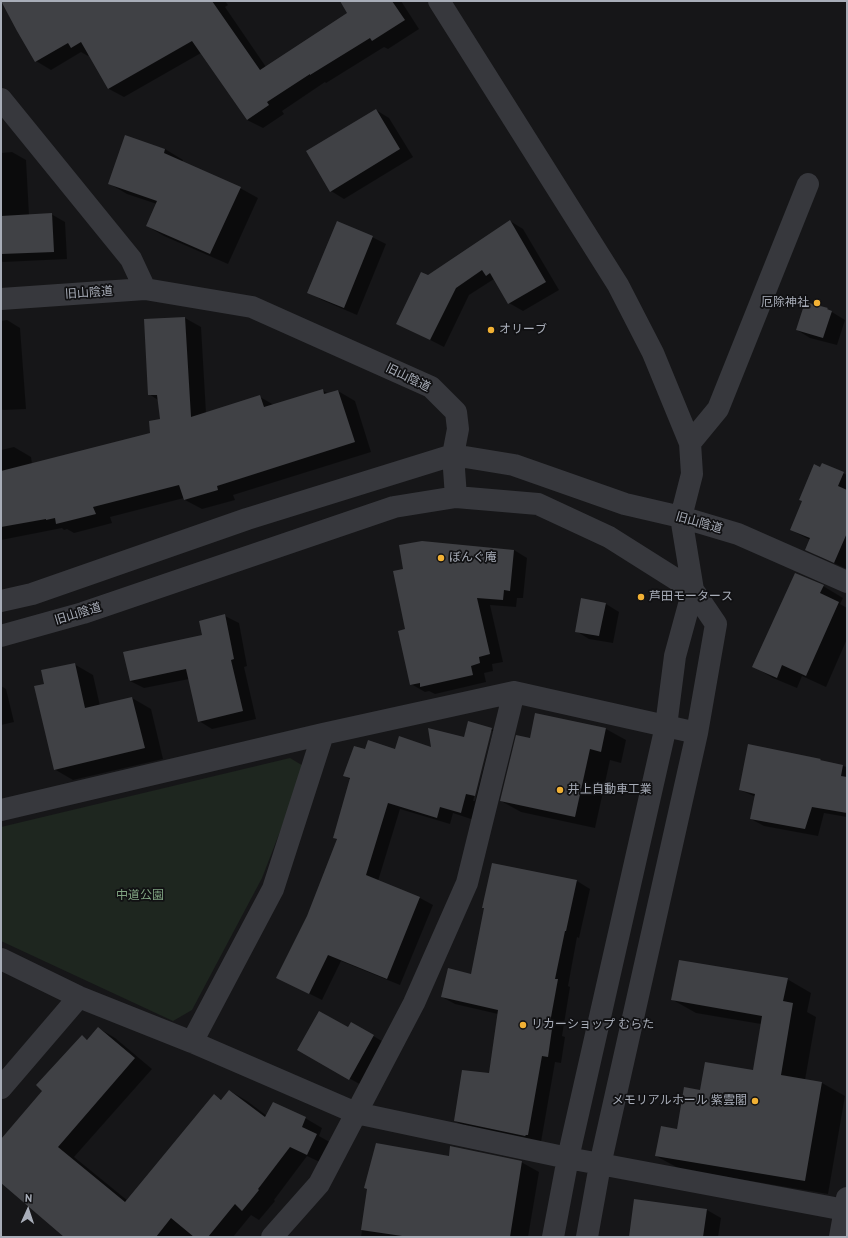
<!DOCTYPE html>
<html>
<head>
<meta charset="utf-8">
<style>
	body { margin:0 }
	#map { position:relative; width:848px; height:1238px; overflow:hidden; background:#161618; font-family:"PT Sans",sans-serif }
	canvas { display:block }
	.frame { position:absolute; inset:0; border:2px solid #a8adb8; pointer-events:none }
	.north { position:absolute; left:8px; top:1190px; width:40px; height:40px; -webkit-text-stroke:3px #111113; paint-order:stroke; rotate:3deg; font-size:11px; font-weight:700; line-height:16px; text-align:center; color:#a8adb8 }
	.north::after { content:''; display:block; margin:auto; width:14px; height:18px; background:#a8adb8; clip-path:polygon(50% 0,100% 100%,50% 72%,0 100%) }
</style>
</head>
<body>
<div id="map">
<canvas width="848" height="1238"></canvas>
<div class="frame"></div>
<div class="north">N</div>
</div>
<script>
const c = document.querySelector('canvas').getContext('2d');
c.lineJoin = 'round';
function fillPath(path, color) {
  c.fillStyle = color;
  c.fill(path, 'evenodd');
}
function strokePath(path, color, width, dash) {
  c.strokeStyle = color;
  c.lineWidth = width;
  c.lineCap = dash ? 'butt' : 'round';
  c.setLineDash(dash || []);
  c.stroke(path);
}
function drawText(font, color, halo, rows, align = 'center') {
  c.font = font + ' "PT Sans","Noto Sans JP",sans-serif';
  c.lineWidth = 3.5;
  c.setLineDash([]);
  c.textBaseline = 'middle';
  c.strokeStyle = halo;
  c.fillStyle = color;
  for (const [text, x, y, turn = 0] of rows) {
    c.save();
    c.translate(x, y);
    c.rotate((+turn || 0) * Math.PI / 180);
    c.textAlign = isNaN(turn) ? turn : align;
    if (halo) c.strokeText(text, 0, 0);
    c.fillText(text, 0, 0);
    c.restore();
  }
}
fillPath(new Path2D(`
	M290,758L305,767L262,878L192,1010L173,1021L1,941V827Z`), '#1e261f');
fillPath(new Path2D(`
	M1,1H225L228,5L225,7L266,67L349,13L341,1H401L419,29L388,49L384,47L326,83L325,82L282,111L284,114L263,128L247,120L201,53L124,97L109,89L89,55L88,56L81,52L51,70L36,61Z
	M376,110L389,118L413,157L344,199L331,191Z
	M125,137L165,149L183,160L182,162L240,188L258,198L228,264L164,236L147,226L157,204L127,194L110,184Z
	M12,152L26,160L29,215L51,214L65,222L67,259L3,262L1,261V153Z
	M510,221L523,229L559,290L523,311L509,303L496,281L494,279L469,295L444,347L397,323L428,276Z
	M372,237L386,244L357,315L322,300L308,292Z
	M805,303L827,309L845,320L837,345L810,338L797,330Z
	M185,318L201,327L206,413L260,397L274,405L322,390L329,394L338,391L355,401L371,452L233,495L235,500L202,509L185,500L184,498L110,517L112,523L74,533L67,529L64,530L62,528L1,540V450L14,447L31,457L32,464L151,434L161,420L158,400L149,394Z
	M7,320L20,328L26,409L3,410L1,409V321Z
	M820,468L843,473L847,475V569L820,557L806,549L810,540L791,530Z
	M514,550L527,558L523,598H517L516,607L490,605L503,662L492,664L493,671L484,673L486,682L435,694L429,691L425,692L411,684L407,630Z
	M823,586L843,598L840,604L847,608V639L826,687L802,676L797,688L773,678L753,666Z
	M606,604L619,612L613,643L589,639L576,631Z
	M225,616L239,623L247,666L244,667L256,719L212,729L199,721L189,679L144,688L130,681L204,636Z
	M74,664L93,675L100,706L132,698L151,709L163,759L73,780L54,769L45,685Z
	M1,686L6,689L14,722L1,725Z
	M536,714L606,729L626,740L621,763L610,760L595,828L521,812L501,801L530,740Z
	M468,722L492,729L504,736L474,820L453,813L450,824L400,809L378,881L420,898L433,905L400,985L341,961L322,1000L290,984L308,916L338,840L334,838L351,780L345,776L366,750L432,749L464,738ZM491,731H493L475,801H473Z
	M749,745L820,760L825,762L847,767V817L824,813L818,836L764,826L751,819L756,797L740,790Z
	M493,864L577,881L590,889L579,938L577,937L568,986L570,987L562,1036L565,1037L561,1063L555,1062L541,1142L468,1128L455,1121L489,1074L498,1014L455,1004L442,997L472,975Z
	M787,979L811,993L807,1012L816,1017L805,1080L822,1083L845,1096L828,1194L680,1169L656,1156L678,1130L701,1092L754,1071L761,1024L696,1013L673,1000Z
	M351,1023L387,1044L363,1086L299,1050L349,1028Z
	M98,1028L115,1038L152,1069L74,1157L128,1201L214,1096L223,1100L230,1091L247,1101L267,1116L305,1118L322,1128L319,1136L333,1144L324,1164L307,1156L274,1200L275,1201L259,1220L251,1215L233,1237H65L1,1182V1141L44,1091L82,1037L88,1040Z
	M450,1157L521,1162L539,1172L528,1237H361L368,1189Z
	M635,1200L707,1210L721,1218L718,1237H630Z`), '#0007');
fillPath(new Path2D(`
	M1,1H212L260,70L347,13L340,1H392L405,20L372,41L370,38L310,75V74L267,102L269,105L247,120L192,41L108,89L81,42L71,48L68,43L35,62L17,31Z
	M376,109L400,149L330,192L306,151Z
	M125,135L165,149L164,153L241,187L210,254L146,226L157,201L108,184Z
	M52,213L54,252L1,254V216Z
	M510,220L546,282L508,304L490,273L486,276L482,270L456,288L430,340L396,324L421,272L428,275Z
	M337,221L373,236L344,308L307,293Z
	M805,302L828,308L827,309L832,311L823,338L796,330Z
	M185,317L191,417L260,395L264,407L323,389L324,394L338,390L355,442L217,486L218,490L184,500L179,485L93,507L96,514L56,524L55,518L46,520V519L1,527V471L150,433L149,421L160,419L157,395H148L144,319Z
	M822,463L844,472L838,486L847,490V533L834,563L805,550L810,538L790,530L802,501L799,500L814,464L820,467Z
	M422,541L514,550L510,591L504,590L503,600L477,598L490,654L479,657L480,663L471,666L473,675L420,687V683L410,685L398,631L405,629L393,571L403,569L399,545Z
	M795,573L824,585L820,593L839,602L806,676L782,665L777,678L752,667Z
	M581,598L606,603L599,636L575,632Z
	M225,614L234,659L231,660L243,711L198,722L186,669L130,681L123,652L202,635L199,621Z
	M75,663L85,708L132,697L145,748L54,770L34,686L44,684L41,670Z
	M535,713L606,728L601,752L590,749L575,817L500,801L516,735L530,738Z
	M468,721L492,728L475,796L466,794L461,813L440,807L437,818L388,803L366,875L420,897L387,979L328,955L309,994L276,978L307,916L337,839L333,838L350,778L343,776L354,746L365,749L368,740L395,749L399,736L431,747L428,728L464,737Z
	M748,744L821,759L820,760L843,765L841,776L847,777V813L812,807L805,829L750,819L755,794L739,790Z
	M492,863L577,880L566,931H565L555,979H558L549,1028L552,1029L548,1057L542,1056L528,1135H526L525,1136L454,1121L462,1070L489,1073L498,1010L441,997L448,968L471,974L484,908H482Z
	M679,960L788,978L783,1001L793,1003L781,1075L822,1082L805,1181L655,1156L661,1126L677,1129L684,1087L700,1090L705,1062L753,1070L762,1016L671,1000Z
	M319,1011L348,1027L351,1022L374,1035L349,1080L297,1050Z
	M98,1027L135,1058L58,1147L125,1202L214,1094L221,1100L229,1090L265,1117L273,1102L306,1117L302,1127L317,1134L307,1155L290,1147L258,1189L259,1190L242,1211L235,1204L208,1237H194L171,1218L156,1237H64L1,1183V1139L42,1091L36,1085L82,1035L87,1040Z
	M376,1143L449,1156L450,1146L522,1161L510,1237H409L361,1230L367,1189L364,1188Z
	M634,1199L707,1209L703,1237H629Z`), '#404145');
strokePath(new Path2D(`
	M439,1L618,285L653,353L690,443L692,474L681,517L693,590L716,624L697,733L600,1165L587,1237
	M1,99L131,259L145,289
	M1,299L145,289L252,307L431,387L456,412L458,429L453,455L456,497
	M690,443L718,409L808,184
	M1,601L32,594L247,519L453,455L514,465L625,504L681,517L738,534L847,582
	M1,636L83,613L394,507L456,497L538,504L609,537L693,590
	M1,810L323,734L514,692L697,733
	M1,959L79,997L192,1042L356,1113L568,1158L845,1210
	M192,1042L273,889L323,734
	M1,1088L79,997
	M272,1237L319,1184L414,1003L467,883L514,692
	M553,1237L568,1158L666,726L675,656L693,590
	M840,1237L847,1198`), '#37383d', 22);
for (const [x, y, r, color] of [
	[817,303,4,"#f2b134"],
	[491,330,4,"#f2b134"],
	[441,558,4,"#f2b134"],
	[641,597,4,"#f2b134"],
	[560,790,4,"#f2b134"],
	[523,1025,4,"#f2b134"],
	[755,1101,4,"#f2b134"]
]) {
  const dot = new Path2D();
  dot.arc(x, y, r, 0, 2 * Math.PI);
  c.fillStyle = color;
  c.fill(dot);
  strokePath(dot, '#111113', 1.5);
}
drawText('12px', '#a8adb8', '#111113', [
	["旧山陰道",89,293,-4],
	["旧山陰道",408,378,26],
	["旧山陰道",699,523,16],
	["旧山陰道",78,614,-17]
]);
drawText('12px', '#a8adb8', '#111113', [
	["厄除神社",809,303,"right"],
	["オリーブ",499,330],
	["ぼんぐ庵",449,558],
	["芦田モータース",649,597],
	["井上自動車工業",568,790],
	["リカーショップ むらた",531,1025],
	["メモリアルホール 紫雲閣",747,1101,"right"]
], 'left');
drawText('12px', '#7fa381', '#111113', [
	["中道公園",140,896]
]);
</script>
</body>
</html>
